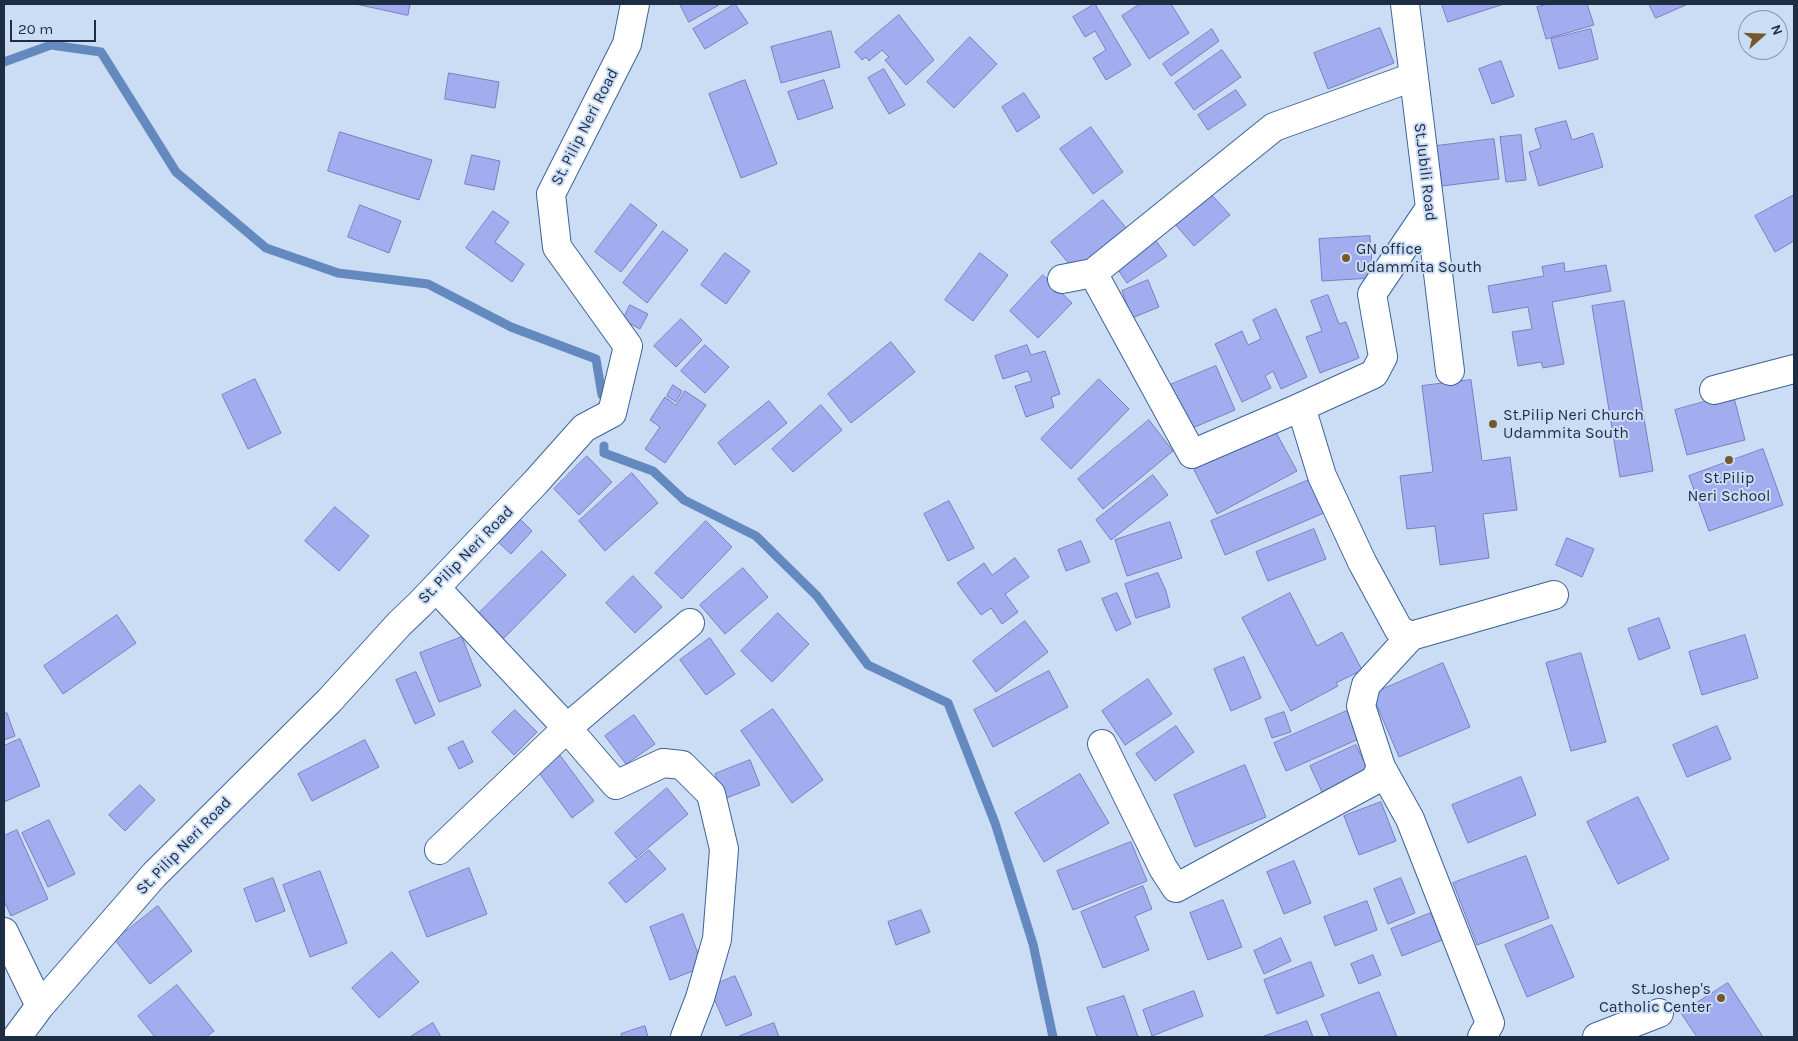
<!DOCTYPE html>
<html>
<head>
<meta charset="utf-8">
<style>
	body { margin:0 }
	#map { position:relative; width:1798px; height:1041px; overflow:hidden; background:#cbddf5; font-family:Karla,sans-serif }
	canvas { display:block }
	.frame { position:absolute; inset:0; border:5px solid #1c2d44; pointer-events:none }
	.north { position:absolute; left:1738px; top:10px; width:50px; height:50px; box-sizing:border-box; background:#cbddf5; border:1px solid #8597ae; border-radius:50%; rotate:70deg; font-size:14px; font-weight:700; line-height:20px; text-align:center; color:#1c2d44 }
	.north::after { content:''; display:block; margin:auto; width:18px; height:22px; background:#75592c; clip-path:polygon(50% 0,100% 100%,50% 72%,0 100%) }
	.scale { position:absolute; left:10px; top:20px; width:86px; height:22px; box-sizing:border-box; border:2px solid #1c2d44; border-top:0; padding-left:6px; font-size:15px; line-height:18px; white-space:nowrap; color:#1c2d44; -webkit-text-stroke:4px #cbddf5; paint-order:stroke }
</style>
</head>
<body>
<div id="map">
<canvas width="1798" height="1041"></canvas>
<div class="frame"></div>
<div class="north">N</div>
<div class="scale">20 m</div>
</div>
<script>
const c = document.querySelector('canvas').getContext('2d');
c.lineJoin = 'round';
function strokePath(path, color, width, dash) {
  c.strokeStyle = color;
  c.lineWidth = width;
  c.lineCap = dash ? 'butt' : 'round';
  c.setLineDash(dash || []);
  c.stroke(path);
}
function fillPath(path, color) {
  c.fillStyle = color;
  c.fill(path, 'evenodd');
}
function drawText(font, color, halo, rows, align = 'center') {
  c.font = font + ' Karla,sans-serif';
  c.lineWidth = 4;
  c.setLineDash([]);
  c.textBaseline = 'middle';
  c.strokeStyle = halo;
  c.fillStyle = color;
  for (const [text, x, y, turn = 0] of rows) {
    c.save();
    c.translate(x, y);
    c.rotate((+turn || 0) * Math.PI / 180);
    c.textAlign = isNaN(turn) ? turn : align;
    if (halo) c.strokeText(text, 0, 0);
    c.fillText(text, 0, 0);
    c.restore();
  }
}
strokePath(new Path2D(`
	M4,62L51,45L101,52L176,172L266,248L338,273L428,284L511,327L596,359L602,395
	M604,446V453L653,471L684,500L756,536L817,596L868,665L948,703L995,823L1033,944L1053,1037`), '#6489be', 9);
const building = new Path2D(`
	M356,4H410L408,15Z
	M680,4H718L719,5L689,22Z
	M735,4L748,23L705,49L693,29Z
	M1095,4L1131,65L1106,80L1093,58L1106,50L1095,31L1085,37L1073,17Z
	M1140,4H1171L1189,33L1149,59L1122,16Z
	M1442,4H1504L1448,22Z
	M1550,4H1587L1594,25L1546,39L1537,7Z
	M1649,4H1688L1656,18Z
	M899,15L934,60L906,85L885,60L889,57L882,50L869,61L866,57L862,60L855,52Z
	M1380,28L1394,63L1328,89L1314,53Z
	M1212,29L1219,41L1171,76L1163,64Z
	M1591,29L1598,59L1559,69L1551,39Z
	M831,31L840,67L781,83L771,47Z
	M970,37L997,64L954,108L927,82Z
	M1222,50L1241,77L1194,110L1175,83Z
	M1501,61L1514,96L1492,104L1479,69Z
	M884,69L905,105L889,114L868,78Z
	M449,73L499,82L495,108L445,99Z
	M745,80L777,164L741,178L709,94Z
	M824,80L833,108L798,120L788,92Z
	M1236,90L1246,105L1208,130L1198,115Z
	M1024,93L1040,117L1017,132L1002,107Z
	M1566,121L1572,140L1593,133L1603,167L1539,186L1529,152L1541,148L1535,129Z
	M1091,127L1123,172L1093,194L1060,149Z
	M340,132L432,160L419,200L328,171Z
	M1521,135L1526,180L1506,182L1500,137Z
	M1494,139L1499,179L1442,186L1436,146Z
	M472,155L500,161L494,190L465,184Z
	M1209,192L1230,215L1194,246L1174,223Z
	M1794,195V241L1775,252L1755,216Z
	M1103,200L1127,229L1075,271L1051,242Z
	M631,204L657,225L621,272L595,252Z
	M360,205L401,221L389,253L348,237Z
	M493,211L509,222L495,242L524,264L512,282L466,248Z
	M663,231L688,250L647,303L623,283Z
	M1151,234L1167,256L1127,283L1112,261Z
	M1370,236L1373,278L1322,281L1319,239Z
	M725,253L750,271L726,304L701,285Z
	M980,253L1008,275L973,321L945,300Z
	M1564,263L1565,272L1606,265L1611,291L1552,302L1564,364L1543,368L1541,362L1518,366L1512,332L1532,329L1528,307L1493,313L1488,286L1544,276L1542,267Z
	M1043,275L1072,303L1038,338L1010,311Z
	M1148,280L1159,307L1132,318L1122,291Z
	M1328,295L1339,324L1346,322L1359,358L1320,373L1306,337L1322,331L1311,301Z
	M1624,301L1653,471L1620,477L1592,306Z
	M630,305L648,314L640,329L623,320Z
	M1276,309L1307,377L1281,389L1273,371L1265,376L1271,388L1242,402L1215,344L1242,331L1248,345L1261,339L1253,320Z
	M681,319L702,340L676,367L654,346Z
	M891,342L915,372L851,423L828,394Z
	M705,345L729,367L705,393L681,371Z
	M1027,345L1031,355L1045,351L1060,394L1051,397L1054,407L1026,417L1015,386L1032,381L1028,371L1003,379L995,356Z
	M1216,366L1235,410L1183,432L1165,387Z
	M255,379L281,433L248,449L222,395Z
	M1099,379L1129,409L1071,469L1041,439Z
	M1471,380L1482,461L1510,457L1517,510L1483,514L1489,558L1440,565L1435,526L1407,529L1400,476L1433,472L1422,386Z
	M673,385L682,391L676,402L667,396Z
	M685,391L706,405L665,463L645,449L660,427L650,420L665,397L676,405Z
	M1733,394L1745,440L1687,455L1675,410Z
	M769,401L787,423L735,465L718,443Z
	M821,405L842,430L793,472L772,449Z
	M1149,420L1173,451L1103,509L1078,479Z
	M1273,427L1297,471L1217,514L1194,470Z
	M1763,449L1783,505L1709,531L1689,476Z
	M587,456L612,482L579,515L554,489Z
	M632,473L658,503L605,551L579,521Z
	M1153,475L1168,495L1111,540L1096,520Z
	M1309,480L1324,513L1225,555L1211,521Z
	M949,501L974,548L948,561L924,514Z
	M335,507L369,536L339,571L305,541Z
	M519,518L532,531L511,554L498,542Z
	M706,521L732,547L682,599L655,573Z
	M1170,522L1182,558L1127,576L1115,540Z
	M1314,529L1326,559L1268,581L1256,552Z
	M1567,538L1594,549L1582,577L1556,565Z
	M1081,541L1090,562L1066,571L1058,550Z
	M542,551L566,575L503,639L478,614Z
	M1015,558L1029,577L1005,594L1018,612L1002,624L991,608L981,615L957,583L984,563L992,575Z
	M743,568L768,597L725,634L700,605Z
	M1158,573L1166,591L1170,607L1136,618L1125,584Z
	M633,576L662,607L635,633L606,603Z
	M1117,593L1131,624L1116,631L1102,599Z
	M1290,593L1317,646L1342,632L1362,670L1336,683L1338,686L1291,711L1242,618Z
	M778,613L809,644L772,682L741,651Z
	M117,615L136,643L63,694L44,666Z
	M1659,618L1670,648L1639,660L1628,629Z
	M1025,621L1048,652L996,692L973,661Z
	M1745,635L1758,678L1702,695L1689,652Z
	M462,637L481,686L439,702L420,653Z
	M710,638L735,674L706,695L680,660Z
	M1581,653L1606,742L1571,751L1546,663Z
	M1244,657L1261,698L1231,711L1214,669Z
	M1443,663L1470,727L1399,757L1372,694Z
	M1049,671L1068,707L993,747L974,710Z
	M416,672L435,715L415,724L396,680Z
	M1148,679L1172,714L1125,745L1102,711Z
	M773,709L823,780L792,803L741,731Z
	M515,710L537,732L514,755L492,732Z
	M1349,710L1361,738L1286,771L1274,743Z
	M1284,712L1291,732L1272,738L1265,719Z
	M7,713L15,736L4,740V714Z
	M634,715L655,744L626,764L605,736Z
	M1176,726L1194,752L1155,781L1136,754Z
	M1717,726L1731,759L1687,777L1673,745Z
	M20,739L40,786L4,802V746Z
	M365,740L379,767L312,801L298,774Z
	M463,741L473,762L459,769L448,748Z
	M1356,745L1368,770L1322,792L1310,766Z
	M559,754L594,801L572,818L537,770Z
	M750,760L760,785L724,799L715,774Z
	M1245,765L1266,817L1195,847L1174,795Z
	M1080,774L1109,823L1044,862L1015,813Z
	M1521,777L1536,815L1468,843L1452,805Z
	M140,785L155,800L125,831L109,815Z
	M667,788L688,814L636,858L615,833Z
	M1638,797L1669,859L1618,884L1587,822Z
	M1381,802L1396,841L1359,855L1344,816Z
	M49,820L75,874L48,887L22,833Z
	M17,830L48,899L11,916L4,901V836Z
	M1131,842L1147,881L1073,910L1057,871Z
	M649,850L666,869L626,903L609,883Z
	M1526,856L1549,918L1477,945L1453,883Z
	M1294,861L1311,903L1284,914L1267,872Z
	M469,868L487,914L427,937L409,892Z
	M320,871L347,943L310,957L283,885Z
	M273,878L285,911L256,922L244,889Z
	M1401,878L1415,913L1388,924L1374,889Z
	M1143,886L1152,909L1135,916L1149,950L1103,968L1081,912Z
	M1223,900L1242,947L1208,960L1190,913Z
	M1367,901L1377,930L1335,946L1324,917Z
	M158,906L192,951L150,984L115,940Z
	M921,910L930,932L896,945L888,922Z
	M1431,913L1442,940L1402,956L1391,929Z
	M683,914L703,967L670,980L650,927Z
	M1552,925L1574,977L1527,997L1505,945Z
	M1281,938L1291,961L1264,974L1254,951Z
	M392,952L419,982L379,1018L352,988Z
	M1373,955L1381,975L1359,984L1351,964Z
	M1311,962L1324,996L1277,1014L1264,980Z
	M735,976L752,1015L726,1026L709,987Z
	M1728,983L1763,1037H1697L1681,1013Z
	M177,985L214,1031L206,1037H155L138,1016Z
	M1194,991L1203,1016L1152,1036L1143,1010Z
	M1379,992L1397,1037H1330L1321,1015Z
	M1124,996L1138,1037H1097L1087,1008Z
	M1307,1021L1313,1037H1262Z
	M433,1023L441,1037H410Z
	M774,1023L779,1037H741L740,1036Z
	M645,1026L648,1037H622L621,1034Z`);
fillPath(building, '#a2adf0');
strokePath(building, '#777fbf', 1);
const minor = new Path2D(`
	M1405,4L1450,371
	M1430,208L1372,294L1383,357L1374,374L1301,407L1322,476L1362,562L1399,630L1411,636L1554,595
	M1093,273L1192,454L1301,407
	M1062,279L1093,273L1274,127L1413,77
	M1714,390L1794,369
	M436,588L567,728L690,623
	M1102,744L1163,868L1176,888L1375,780L1381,767L1361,706L1366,685L1411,636
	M1381,767L1410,819L1490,1023L1482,1037
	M439,850L567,728L616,785L663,763L682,765L711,794L724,849L717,939L700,998L685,1037
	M4,932L40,1006
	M17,1037L40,1006L154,875L329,701L400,623L420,604L535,483L584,428L612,413L628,346L557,247L551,194L627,44L635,4
	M1597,1037L1659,1013`);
strokePath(minor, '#3d6399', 30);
strokePath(minor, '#fff', 28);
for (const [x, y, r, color] of [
	[1346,258,5,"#75592c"],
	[1493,424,5,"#75592c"],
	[1729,460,5,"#75592c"],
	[1721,998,5,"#75592c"]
]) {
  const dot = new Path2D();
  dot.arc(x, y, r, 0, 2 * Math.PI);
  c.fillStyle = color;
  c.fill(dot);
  strokePath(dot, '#cbddf5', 2);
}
drawText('16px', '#1c2d44', '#cbddf5', [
	["St. Pilip Neri Road",585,127,-63],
	["St.Jubili Road",1425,172,83],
	["St. Pilip Neri Road",466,555,-46],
	["St. Pilip Neri Road",184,846,-46]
]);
drawText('16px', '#1c2d44', '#cbddf5', [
	["GN office",1356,249],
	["Udammita South",1356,267],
	["St.Pilip Neri Church",1503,415],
	["Udammita South",1503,433],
	["St.Pilip",1729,478,"center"],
	["Neri School",1729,496,"center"],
	["St.Joshep's",1711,989,"right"],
	["Catholic Center",1711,1007,"right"]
], 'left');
</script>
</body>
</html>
